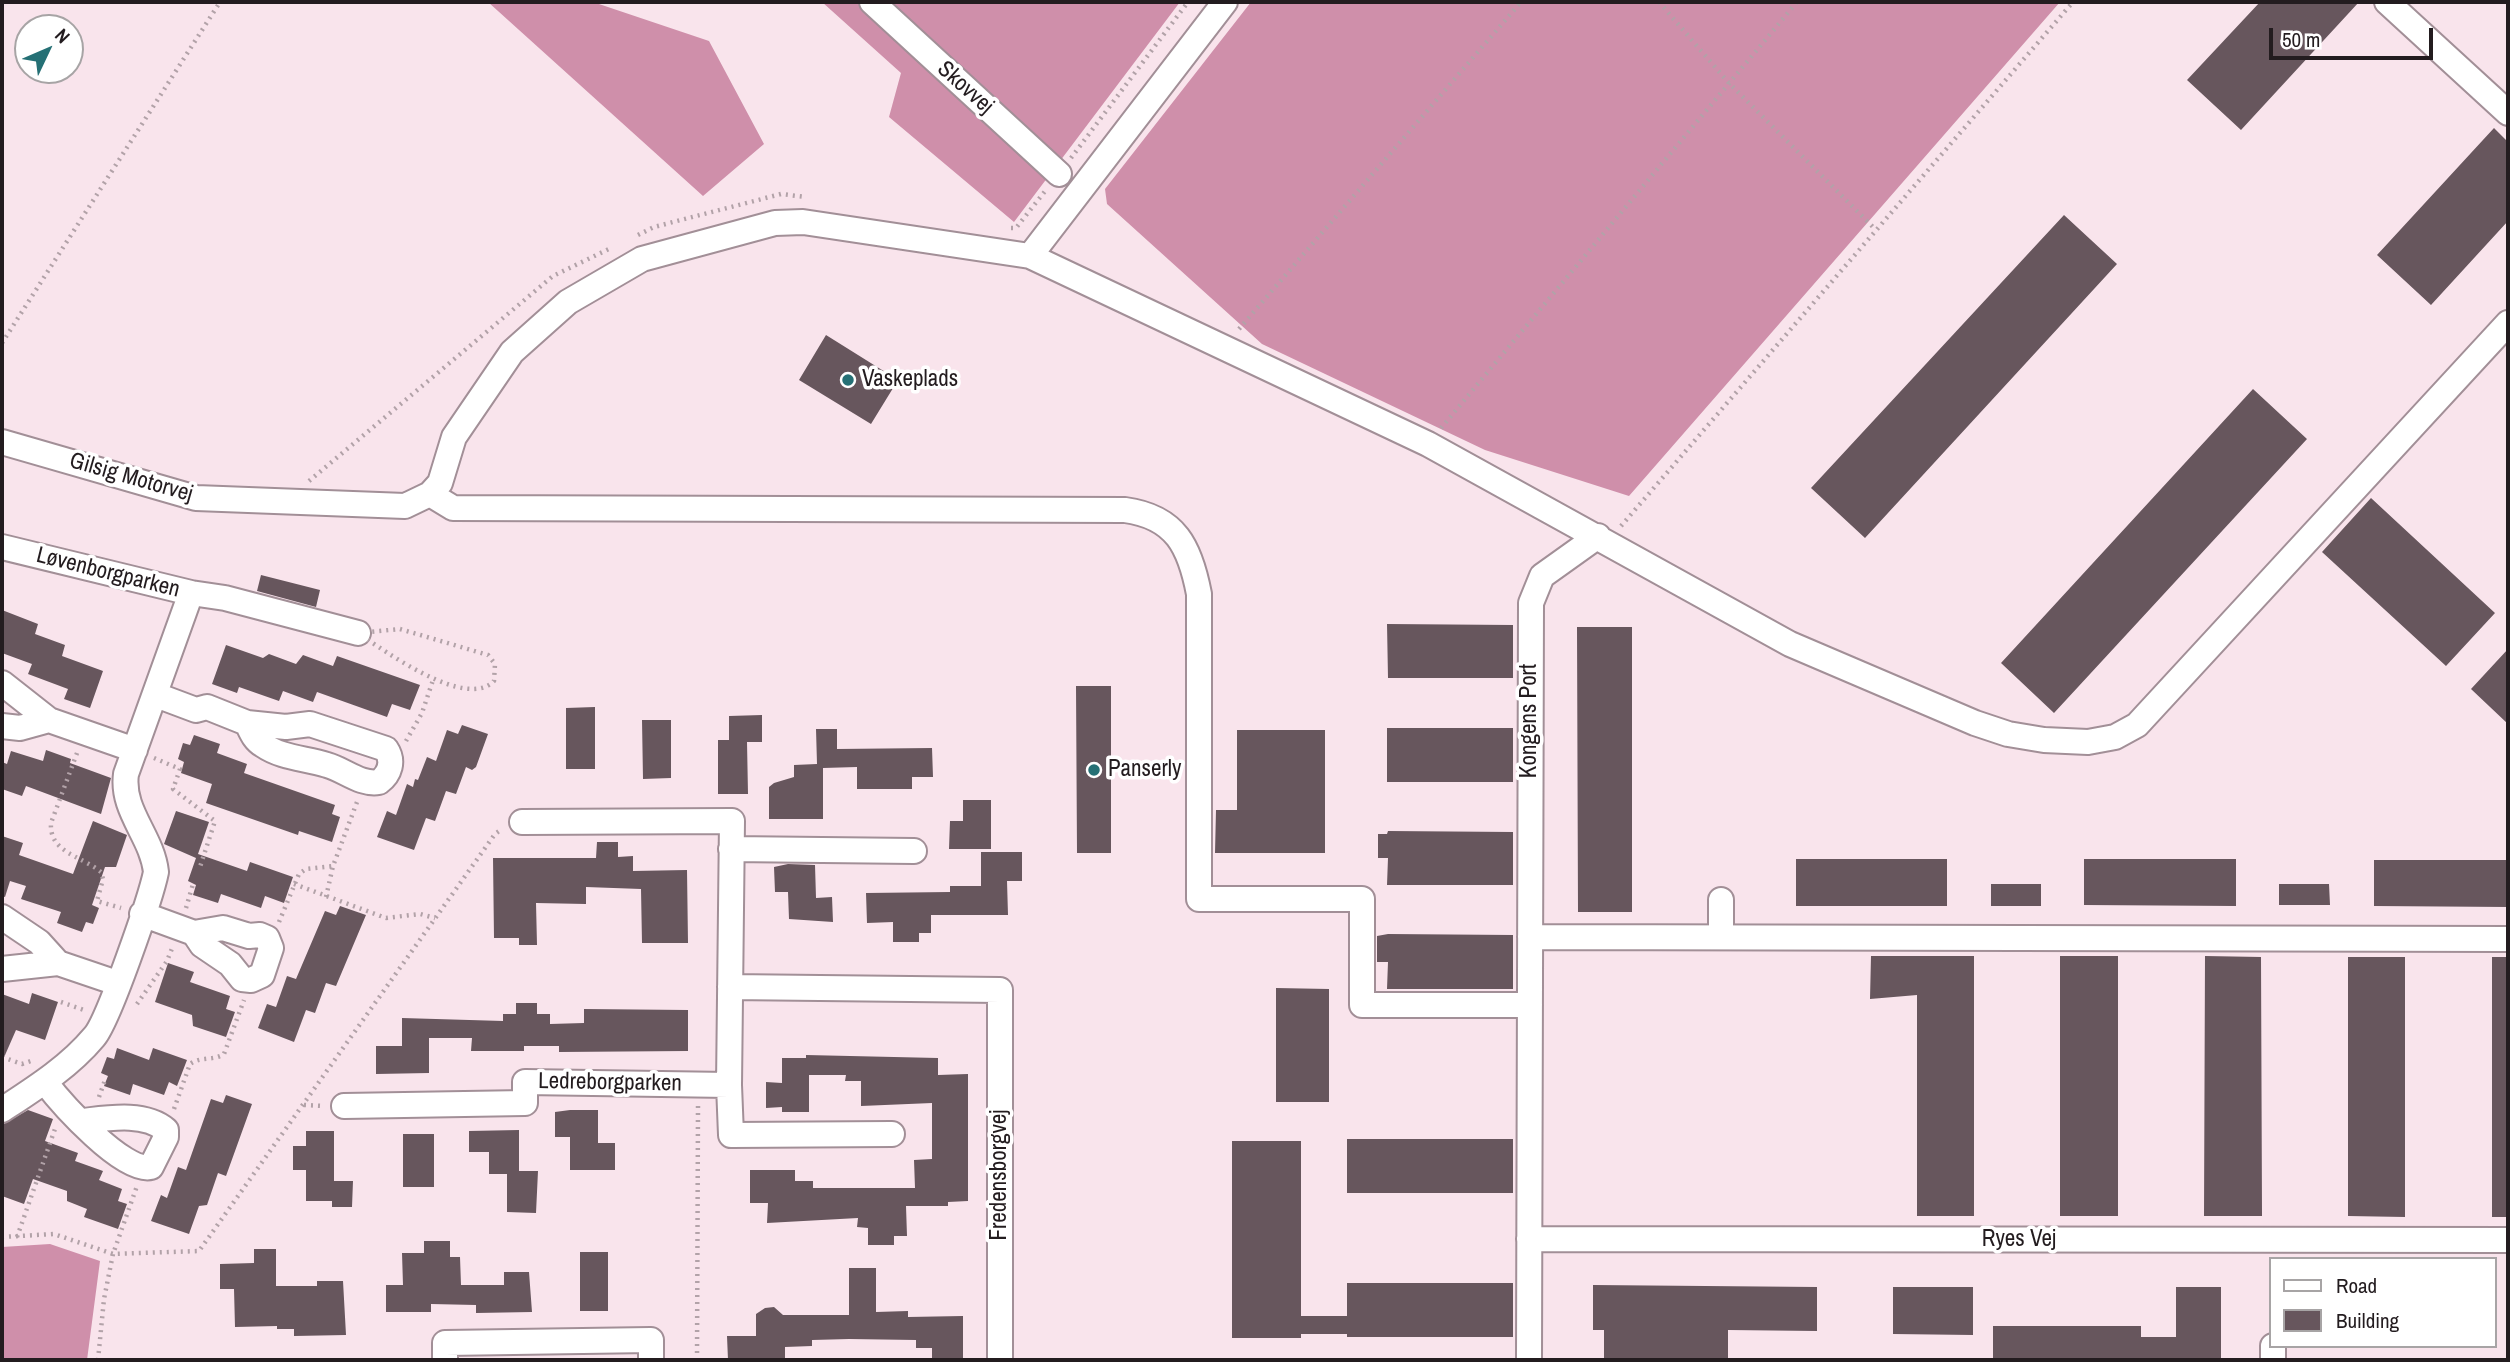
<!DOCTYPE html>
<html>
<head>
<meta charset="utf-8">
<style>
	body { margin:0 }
	#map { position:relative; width:2510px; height:1362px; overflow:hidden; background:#f9e4ec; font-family:"Archivo Narrow",sans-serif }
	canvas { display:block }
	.frame { position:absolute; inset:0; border:4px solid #231c1f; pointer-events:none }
	.legend { position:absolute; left:2269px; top:1257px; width:228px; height:91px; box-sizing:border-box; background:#fff; border:2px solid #a7a4a5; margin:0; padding:9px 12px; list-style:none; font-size:21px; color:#231c1f }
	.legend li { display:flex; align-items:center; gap:14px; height:35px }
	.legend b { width:35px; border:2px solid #a7a4a5 }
	.north { position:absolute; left:14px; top:14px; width:70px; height:70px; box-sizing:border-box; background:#fff; border:2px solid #a7a4a5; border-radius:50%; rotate:46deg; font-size:19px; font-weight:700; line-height:28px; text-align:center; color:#231c1f }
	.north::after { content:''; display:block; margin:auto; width:24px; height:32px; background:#257075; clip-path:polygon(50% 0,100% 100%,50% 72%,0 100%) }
	.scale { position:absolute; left:2269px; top:28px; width:164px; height:32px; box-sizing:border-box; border:4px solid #231c1f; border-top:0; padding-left:9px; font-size:21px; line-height:24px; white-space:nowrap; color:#231c1f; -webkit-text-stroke:5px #fff; paint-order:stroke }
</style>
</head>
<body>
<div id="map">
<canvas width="2510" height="1362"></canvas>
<div class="frame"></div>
<ul class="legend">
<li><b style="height:9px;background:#fff"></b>Road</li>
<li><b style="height:19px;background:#67565d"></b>Building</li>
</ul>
<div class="north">N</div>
<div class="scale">50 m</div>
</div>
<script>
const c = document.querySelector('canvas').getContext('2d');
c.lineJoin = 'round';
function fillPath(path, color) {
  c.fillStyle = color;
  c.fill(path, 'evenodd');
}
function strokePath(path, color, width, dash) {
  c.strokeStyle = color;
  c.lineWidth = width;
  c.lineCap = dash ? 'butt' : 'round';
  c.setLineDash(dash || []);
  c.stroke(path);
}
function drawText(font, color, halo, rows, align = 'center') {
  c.font = font + ' "Archivo Narrow",sans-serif';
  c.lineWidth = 7;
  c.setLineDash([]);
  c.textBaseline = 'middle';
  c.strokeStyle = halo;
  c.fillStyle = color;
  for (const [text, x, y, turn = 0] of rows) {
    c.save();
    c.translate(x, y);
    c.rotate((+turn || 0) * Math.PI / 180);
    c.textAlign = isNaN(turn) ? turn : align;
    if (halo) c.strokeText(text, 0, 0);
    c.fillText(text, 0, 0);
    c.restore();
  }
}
fillPath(new Path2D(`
	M488,2H593L709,41L764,144L703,196Z
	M822,2H1180L1014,222L889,117L901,73Z
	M1251,2H2060L1629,496L1485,450L1262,344L1107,204L1105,189Z
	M50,1244L100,1261L87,1360H2V1247Z`), '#cf8faa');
fillPath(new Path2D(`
	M2260,2H2359L2241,130L2187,80Z
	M2494,128L2508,142V221L2431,305L2377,255Z
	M2064,215L2117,264L1865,538L1811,488Z
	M826,335L898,380L871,424L799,380Z
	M2253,389L2307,439L2054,713L2001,663Z
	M2371,498L2495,613L2446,666L2322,552Z
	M261,575L320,590L316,607L257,591Z
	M2,610L38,624L35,634L65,645L62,656L103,671L90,708L64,699L68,689L28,674L32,664L2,653Z
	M1387,624L1513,625V678H1388Z
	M1577,627H1632V912H1578Z
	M226,645L263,658L269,654L296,664L303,655L333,666L337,656L420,685L410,710L392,704L387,717L317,692L313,702L283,691L279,701L239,687L237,693L212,684Z
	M2508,649V724L2471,689Z
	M1076,686H1111V853H1077Z
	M595,707V769H566V708Z
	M762,715V742H747L748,794H718V740H729V716Z
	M642,720H671V778L643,779Z
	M462,725L488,734L476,767L472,770L466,767L456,794L446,791L435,821L426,818L414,850L377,837L387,811L396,815L407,784L413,787L415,779L418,780L427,757L436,761L447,730L458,734Z
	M1387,728H1513V782H1387Z
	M816,729H837V749L932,748L933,777H912V789H857V767L823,768V819H769V787L774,783L794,777V765L817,764Z
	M1237,730H1325V853H1215L1216,810H1237Z
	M194,735L220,744L217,753L247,764L244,773L335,805L332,814L340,817L332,842L299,831L298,835L206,803L212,784L181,773L184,762L178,759L183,743L190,745Z
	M46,750L71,759L70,763L111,778L101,814L26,786L22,796L2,789V762L7,764L11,751L43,761Z
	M963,800H991V849H949L950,821H963Z
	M176,811L209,822L198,854L247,871L250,862L293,877L284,903L265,896L261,908L221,894L218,903L193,895L196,885L188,881L196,858L164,844Z
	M93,821L127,835L116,867H105L92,905L99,908L93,924L86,922L82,932L57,923L61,912L21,899L26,886L10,881L5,897L2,896V836L23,843L19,855L73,874Z
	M1388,831L1513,832V885H1387L1388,858H1378V834H1387Z
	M597,842H618V857L633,856V871L687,870L688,943H642L641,889L586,887V904L536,903L537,945H519V938H494L493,858H596Z
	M981,852H1022V881H1007L1008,915H931V933H919V942H893V922L867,923L866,893L950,892V886H981Z
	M1796,859H1947V906H1796Z
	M2084,859H2236V906L2084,905Z
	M2374,860H2508V907L2374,906Z
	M788,864L815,865L816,898L832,897L833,922L789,919L788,892H775L774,867Z
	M1991,884H2041V906H1991Z
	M2279,884H2329L2330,905H2279Z
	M340,906L366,915L336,986L326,983L315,1013L306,1010L294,1042L258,1028L267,1004L276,1007L287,976L296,979L325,911L336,915Z
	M1388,934L1513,935V989H1387L1388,962H1377V936Z
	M1871,956H1974V1216H1917V995L1870,999Z
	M2060,956H2118V1216H2060Z
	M2205,956L2261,957L2262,1216H2204Z
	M2348,957H2405V1217L2348,1216Z
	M2492,957H2508V1217H2492Z
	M168,963L194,972L190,982L230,996L226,1009L235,1012L226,1037L193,1026L192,1015L155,1002Z
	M1276,988L1329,989V1102H1276Z
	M32,993L58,1002L45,1040L16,1030L2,1062V994L29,1004Z
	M516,1003H537V1014H550V1024L584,1023V1009L688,1010V1051L559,1052V1046H524V1051H471L472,1038H429V1073L376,1074V1046H402V1018L503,1021V1014H516Z
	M117,1048L149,1060L153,1048L187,1060L177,1086L169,1082L164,1095L133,1084L130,1095L104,1086L108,1076L101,1073L107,1057L114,1059Z
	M806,1055L938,1058V1075L968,1074V1201L948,1202V1206H906L907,1236H894V1245H868V1228L857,1227L858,1218L767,1223L768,1203H750V1170H795V1181H813V1188H915L914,1160L932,1159V1103L861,1106V1081H845L846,1075H809V1112H782V1107L766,1108V1082L782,1083V1058H806Z
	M226,1095L252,1104L226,1176L218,1173L207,1205L199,1206L189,1234L151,1221L161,1195L167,1198L178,1167L186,1170L211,1099L223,1103Z
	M28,1110L53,1119L45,1141L78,1153L75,1161L103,1171L99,1180L122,1189L118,1201L127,1204L118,1229L84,1217L87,1209L67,1201V1191L33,1179L24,1204L2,1196V1125Z
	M570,1110H598V1143H615V1170H570V1137H555V1112Z
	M519,1130V1171H538L536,1213L507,1212V1174H489V1152H469V1131Z
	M306,1131H334V1181H353L352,1207H332V1201H306V1170H293V1146H306Z
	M403,1134H434V1187H403Z
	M1347,1139H1513V1193H1347Z
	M1232,1141H1301V1316H1347V1283H1513V1337H1347V1334H1301V1338H1232Z
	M424,1241H450V1257H460L461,1285H504V1272H529L532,1312L476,1313V1305L431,1304V1312H386V1285H403L402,1253H424Z
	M254,1249H276V1286H317V1281H343L346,1335L294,1336V1329H277V1326L235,1327L234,1289H220V1264L254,1263Z
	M580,1252H608V1311H580Z
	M849,1268H876V1312L908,1311V1317L963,1316V1360H932V1348H916V1340L849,1339L812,1340V1346L785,1347V1360H728L727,1336H756V1314L765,1308L774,1307L783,1315H849Z
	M1593,1285L1817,1287V1331L1728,1330V1360H1604V1330H1593Z
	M1893,1287H1973V1335L1893,1334Z
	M2176,1287H2221V1360H1993V1326H2141V1337H2176Z`), '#67565d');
const minor = new Path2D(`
	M872,2L1059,174
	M2387,2L2508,113
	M1030,256L1225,2
	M2,442L196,498L405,506L430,494L440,483L454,437L512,352L568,302L642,259L775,223L803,222L1030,256L1428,444L1790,644L1975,723L2008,734L2044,740L2088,742L2115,737L2137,725L2508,323
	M430,494L453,508L1125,510C1176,517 1190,547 1199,594V899H1362V1005H1530
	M2,547L191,593L126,774C121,811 152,836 156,872C151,897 108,1022 94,1037C69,1067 34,1089 2,1110
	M191,593L225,598L358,633
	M2,683L49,720L135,750
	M156,695L196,710L207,707L247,723C251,731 254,740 263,745C282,758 305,758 327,765C345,770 360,785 379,782C390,774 394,761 386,749L310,724L286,727L247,723
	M2,726L20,728L49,720
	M731,849L914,851
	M142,914L194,933L202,945L230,964L242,979L251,980L262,975L271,948L267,938L260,935L249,936L223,928L194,933
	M2,917L39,942L58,963L117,983
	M1530,937L2508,939
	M1721,937V900
	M2,969L58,963
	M730,987L1000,990V1360
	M45,1082C61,1103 124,1174 151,1167L166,1137V1130C145,1112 109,1118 83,1121
	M729,1085L731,1135L892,1134
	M344,1106L525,1103V1082L729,1085L732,821L522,822
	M1529,1239L2508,1240
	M445,1360V1343L651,1340V1360
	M1529,1360L1531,603L1542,576L1598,536
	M2273,1360V1346`);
strokePath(minor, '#a28f97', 28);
strokePath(new Path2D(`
	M1659,2L1728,82L1876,230
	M1071,158L1188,2
	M1011,228H1016L1046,190
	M638,235L654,227L781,194L805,197
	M1239,329L1521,2
	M2,343L220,2
	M1441,428L1797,2
	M309,481L553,276L611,248
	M1621,526L2073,2
	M400,629L488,655L495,664L494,681C466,710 386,652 358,633Z
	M406,741L422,713L433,680
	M77,753L51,823C49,853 82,856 101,872L103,879L97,901L121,908
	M154,758L180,769L173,789L215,821L200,867
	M294,884L386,918L420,914L435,918
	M326,897L333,866
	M186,908L193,884
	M279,922L299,874L306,869L333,866L357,802
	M61,1002L84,1010
	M137,1004L167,961L173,946
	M2,1057L22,1064L31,1061
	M99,1097L105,1080
	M304,1105L324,1106
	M174,1109L190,1064C201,1056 213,1061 224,1054L244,1000
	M2,1237L54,1234L113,1254L137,1186
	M17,1237L56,1126
	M98,1360L104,1299L113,1254L199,1251L495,834L502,829
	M697,1360L698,1106`), '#b2a2a8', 4.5, [2, 5]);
strokePath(minor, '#fff', 24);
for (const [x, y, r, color] of [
	[848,380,7,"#257075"],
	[1094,770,7,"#257075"]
]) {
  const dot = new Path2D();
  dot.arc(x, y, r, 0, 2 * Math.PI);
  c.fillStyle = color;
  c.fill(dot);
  strokePath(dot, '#fff', 2.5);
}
drawText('23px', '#231c1f', '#fff', [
	["Skovvej",965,88,42],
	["Gilsig Motorvej",131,478,16],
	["Løvenborgparken",108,573,14],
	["Kongens Port",1530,721,-90],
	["Ledreborgparken",610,1083,1],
	["Fredensborgvej",1000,1175,-90],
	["Ryes Vej",2019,1240]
]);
drawText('23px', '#231c1f', '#fff', [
	["Vaskeplads",862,380],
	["Panserly",1108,770]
], 'left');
</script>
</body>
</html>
